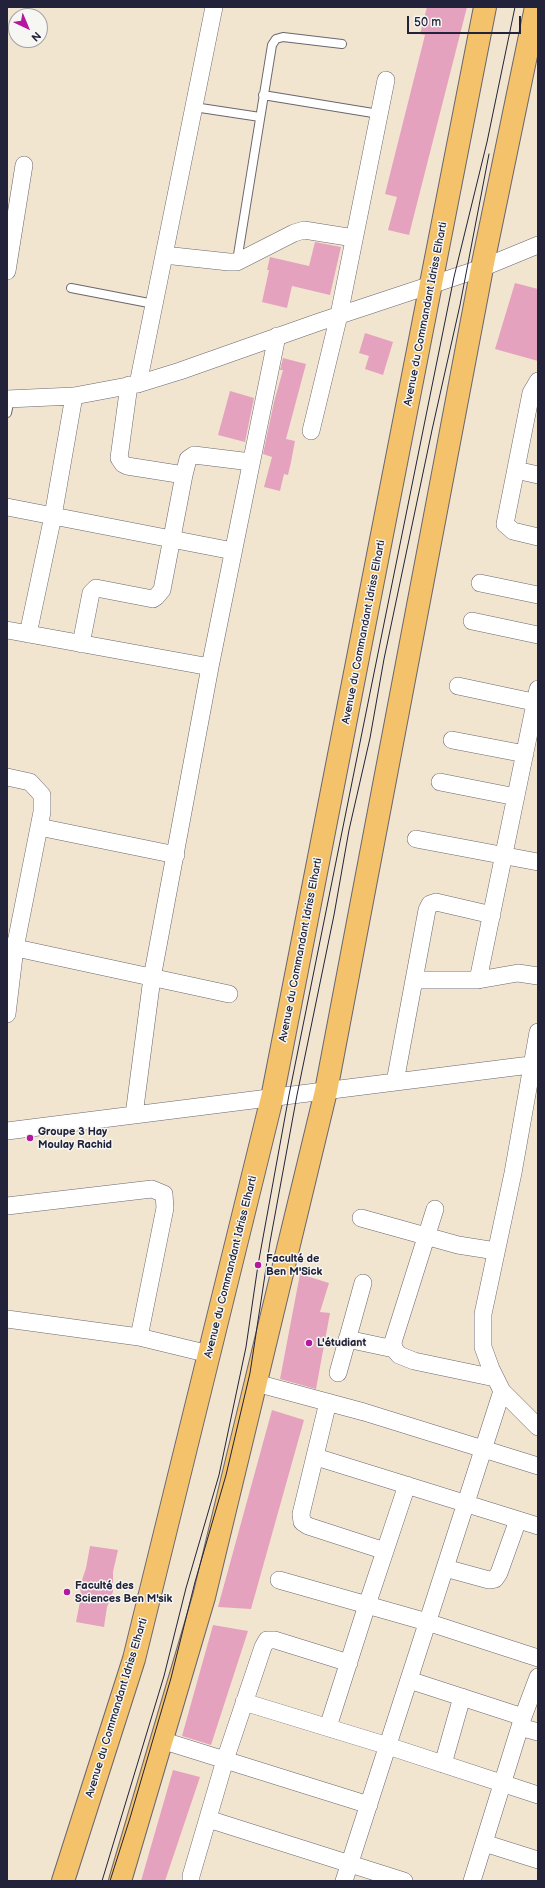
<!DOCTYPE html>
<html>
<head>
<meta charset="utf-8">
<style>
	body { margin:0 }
	#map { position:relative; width:545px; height:1888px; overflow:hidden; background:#f2e5cf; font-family:"Balsamiq Sans",sans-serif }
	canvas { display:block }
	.frame { position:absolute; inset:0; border:8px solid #22223b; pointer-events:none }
	.north { position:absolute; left:8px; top:8px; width:40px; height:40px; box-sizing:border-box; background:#f6f6f2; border:1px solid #a1a1a9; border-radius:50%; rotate:136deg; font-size:11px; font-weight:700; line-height:16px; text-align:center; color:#22223b }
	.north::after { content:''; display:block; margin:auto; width:14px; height:18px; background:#b5179e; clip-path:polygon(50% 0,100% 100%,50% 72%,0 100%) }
	.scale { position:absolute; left:407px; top:16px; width:114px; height:18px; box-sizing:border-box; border:2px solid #22223b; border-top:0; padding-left:5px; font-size:12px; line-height:14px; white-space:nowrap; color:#22223b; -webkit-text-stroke:3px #f6f6f2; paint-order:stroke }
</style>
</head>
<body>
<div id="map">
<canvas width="545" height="1888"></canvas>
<div class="frame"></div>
<div class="north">N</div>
<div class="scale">50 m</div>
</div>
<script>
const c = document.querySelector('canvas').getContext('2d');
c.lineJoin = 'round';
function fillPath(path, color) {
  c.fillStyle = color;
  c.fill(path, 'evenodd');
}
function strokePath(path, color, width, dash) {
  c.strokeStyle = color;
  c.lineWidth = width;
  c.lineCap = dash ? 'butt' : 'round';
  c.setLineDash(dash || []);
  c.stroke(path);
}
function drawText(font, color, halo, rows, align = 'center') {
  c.font = font + ' "Balsamiq Sans",sans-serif';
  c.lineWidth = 3;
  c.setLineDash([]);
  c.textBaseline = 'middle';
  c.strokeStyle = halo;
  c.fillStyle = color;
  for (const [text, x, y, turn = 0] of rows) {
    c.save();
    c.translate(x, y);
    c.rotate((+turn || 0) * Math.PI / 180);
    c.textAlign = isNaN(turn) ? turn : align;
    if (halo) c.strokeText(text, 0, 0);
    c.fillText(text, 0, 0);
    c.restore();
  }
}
fillPath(new Path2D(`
	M427,7H467L409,235L388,230L397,197L385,194L425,35L420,34Z
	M315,242L341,247L330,295L292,286L287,308L262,302L269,270H267L270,257L309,266Z
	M515,283L538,289V361L495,349Z
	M365,333L393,342L383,375L365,369L369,356L359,353Z
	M283,358L306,364L286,439L295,441L291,462L288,475L284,474L280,491L264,487L272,457L263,454L274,402L283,370H280Z
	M230,391L254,398L245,442L218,435Z
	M300,1274L329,1283L320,1312L330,1313L316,1389L280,1379Z
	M272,1410L304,1420L251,1609L218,1607Z
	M90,1546L118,1550L113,1572V1592L107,1607L104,1627L76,1622L81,1596L80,1586L86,1568Z
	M213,1625L248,1631L211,1745L182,1736Z
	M173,1770L200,1777L165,1881H141Z`), '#e5a2bf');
const lane = new Path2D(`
	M263,95L379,114
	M194,107L260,117
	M237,261L272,45L276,39L283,37L342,44
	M71,288L154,304
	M7,413L10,399`);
const street = new Path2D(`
	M164,255L229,262H237L294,233L304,230L354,238
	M7,271L24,165
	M538,381L531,393L505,524L513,531L538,537
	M138,384L214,7
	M129,385L119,458L123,464L127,466L184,475
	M7,399L74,396L138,384L180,371L319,322L482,268L538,245
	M311,431L339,315L386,80
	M516,470L538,475
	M7,507L233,551
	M480,583L538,595
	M472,621L538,635
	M7,630L210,667
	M28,634L53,516L74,396
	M81,644L91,593L96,588L153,599L156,597L162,590L184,475L188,459L194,455L251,462
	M458,686L538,703
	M452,740L525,754
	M7,777L30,782L42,795V812L15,948L7,1014
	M440,782L516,797
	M39,827L176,855
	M416,839L538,862
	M7,946L229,994
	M414,980H478L518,973L538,976
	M478,980L538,689
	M538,1032L513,1173L483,1314V1347L491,1369L502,1391L538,1427
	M395,1082L427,910L430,904L436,902L492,915
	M134,1115L152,978L210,667L277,336
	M7,1131L538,1064
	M7,1206L152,1189L164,1194L165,1208L139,1337
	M435,1209L393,1342L394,1349L399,1355L414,1361L495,1378
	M361,1218L458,1245L496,1251
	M7,1319L139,1337L209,1354
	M347,1339L394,1349
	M338,1373L363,1283
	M256,1383L364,1412L538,1466
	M328,1402L301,1514L302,1522L308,1526L385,1551
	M316,1457L538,1526
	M445,1568L489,1580L495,1579L499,1573L518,1520
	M279,1580L427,1622L538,1658
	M409,1680L523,1717
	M244,1702L388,1746L538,1795
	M328,1727L367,1605L407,1485
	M520,1727L538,1732
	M161,1740L369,1805
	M443,1764L462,1697
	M208,1819L404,1881
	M484,1843L538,1860
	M191,1881V1876L225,1760L263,1647L267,1640H275L349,1663
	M344,1881L502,1391
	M472,1881L523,1717L538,1677`);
const primary = new Path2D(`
	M63,1881L134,1659L272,1098L485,7
	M120,1881L204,1597L326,1091L482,268L536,7`);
strokePath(lane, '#6b666f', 10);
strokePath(street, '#6b666f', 18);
strokePath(primary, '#6b666f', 24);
strokePath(lane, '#fff', 8);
strokePath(street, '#fff', 17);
strokePath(primary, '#f4c26a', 22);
strokePath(new Path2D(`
	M102,1881L164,1676L186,1588L219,1475L246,1347L258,1265L289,1095L372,683L454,277L487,142L515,7
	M110,1881L130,1818L171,1678L195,1582L226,1475L250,1373L270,1242L297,1095L334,915L349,830L370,738L384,659L432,430L460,305L489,154`), '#22223b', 1);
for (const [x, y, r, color] of [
	[30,1138,4,"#b5179e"],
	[258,1265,4,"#b5179e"],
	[309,1343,4,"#b5179e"],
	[67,1592,4,"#b5179e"]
]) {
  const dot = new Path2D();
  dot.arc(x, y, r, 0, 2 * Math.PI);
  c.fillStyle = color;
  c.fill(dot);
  strokePath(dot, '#f6f6f2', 1.5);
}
drawText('11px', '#22223b', '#f6f6f2', [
	["Avenue du Commandant Idriss Elharti",426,314,-79],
	["Avenue du Commandant Idriss Elharti",364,632,-79],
	["Avenue du Commandant Idriss Elharti",301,950,-79],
	["Avenue du Commandant Idriss Elharti",231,1267,-76],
	["Avenue du Commandant Idriss Elharti",117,1708,-73]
]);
drawText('bold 11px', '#22223b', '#f6f6f2', [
	["Groupe 3 Hay",38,1132],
	["Moulay Rachid",38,1145],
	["Faculté de",266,1259],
	["Ben M'Sick",266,1272],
	["L'étudiant",317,1343],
	["Faculté des",75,1586],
	["Sciences Ben M'sik",75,1599]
], 'left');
</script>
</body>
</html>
